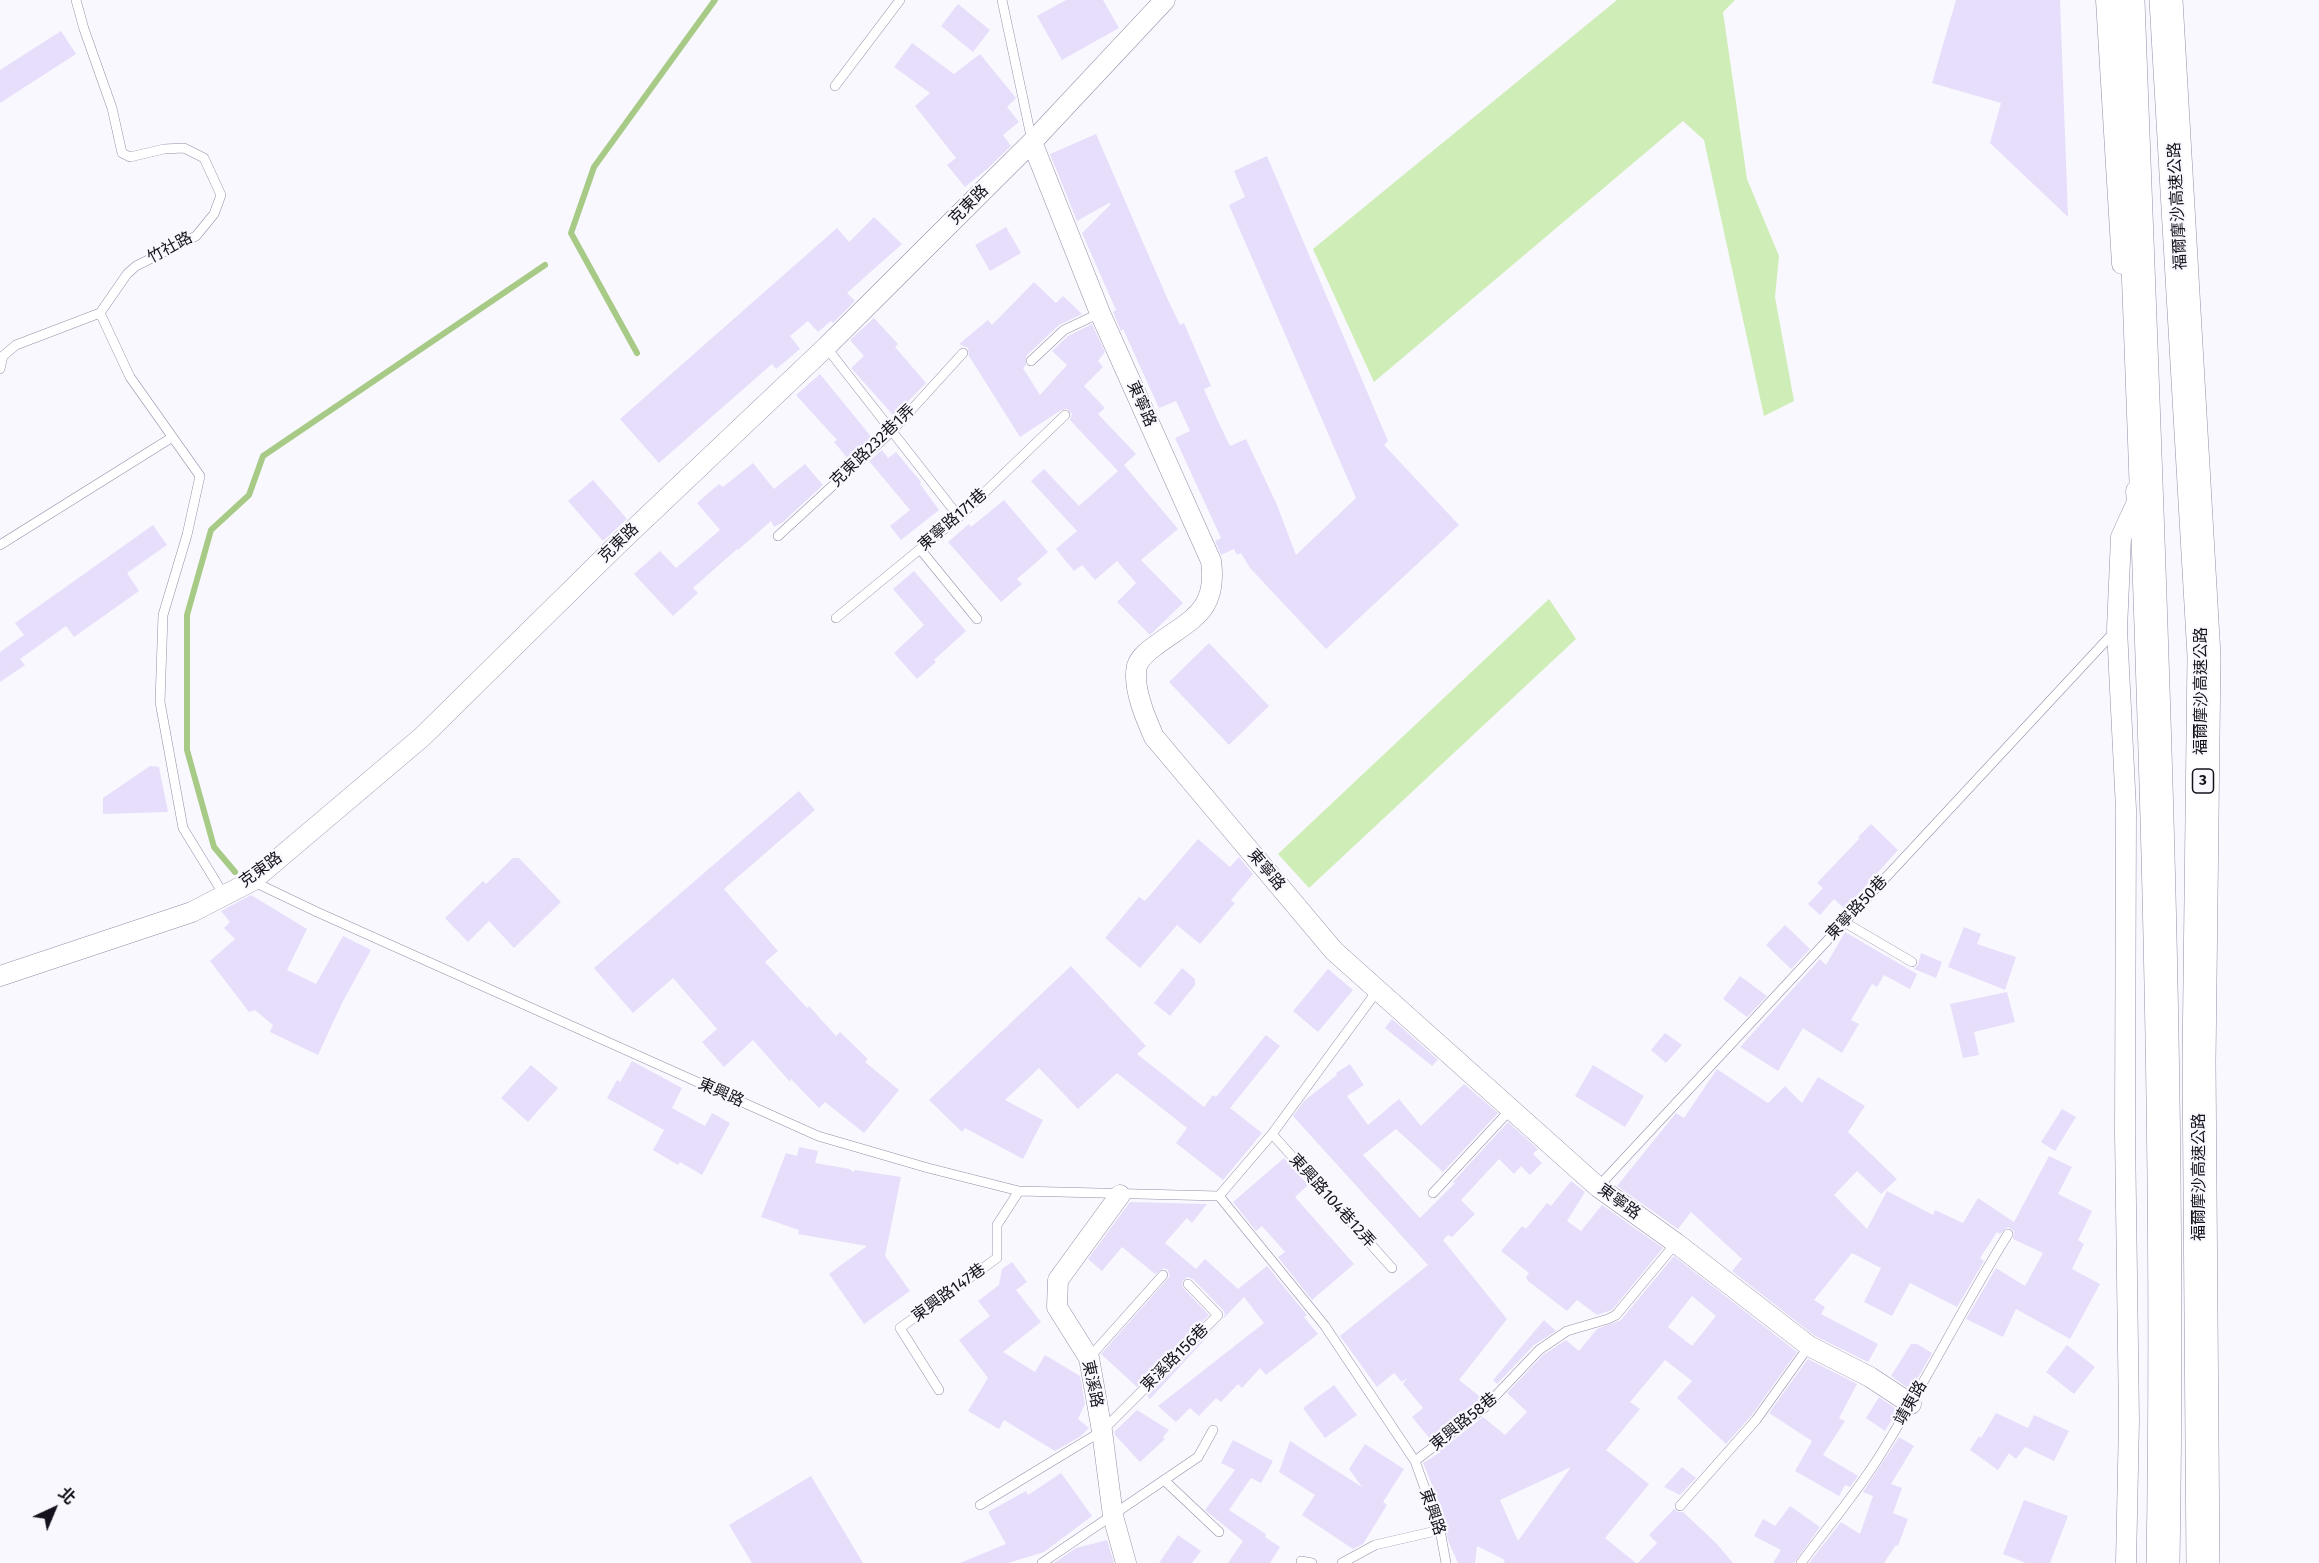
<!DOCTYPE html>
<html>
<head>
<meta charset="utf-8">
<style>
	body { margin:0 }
	#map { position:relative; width:2319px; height:1563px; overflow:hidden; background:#f9f8fe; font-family:"Fira Sans","Noto Sans TC",sans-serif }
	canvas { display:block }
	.north { position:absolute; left:24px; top:1479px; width:60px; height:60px; -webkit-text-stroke:4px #f9f8fe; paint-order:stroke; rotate:44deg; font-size:16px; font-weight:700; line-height:24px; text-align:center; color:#16121d }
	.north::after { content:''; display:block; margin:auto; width:21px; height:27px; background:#16121d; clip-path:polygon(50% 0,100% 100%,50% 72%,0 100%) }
</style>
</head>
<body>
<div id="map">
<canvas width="2319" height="1563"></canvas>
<div class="north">北</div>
</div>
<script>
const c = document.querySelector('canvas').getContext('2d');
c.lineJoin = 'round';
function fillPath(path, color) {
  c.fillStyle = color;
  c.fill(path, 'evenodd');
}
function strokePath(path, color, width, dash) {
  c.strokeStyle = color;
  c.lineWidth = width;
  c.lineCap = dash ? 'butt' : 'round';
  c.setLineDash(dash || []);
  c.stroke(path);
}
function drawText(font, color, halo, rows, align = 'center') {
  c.font = font + ' "Fira Sans","Noto Sans TC",sans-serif';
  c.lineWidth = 4.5;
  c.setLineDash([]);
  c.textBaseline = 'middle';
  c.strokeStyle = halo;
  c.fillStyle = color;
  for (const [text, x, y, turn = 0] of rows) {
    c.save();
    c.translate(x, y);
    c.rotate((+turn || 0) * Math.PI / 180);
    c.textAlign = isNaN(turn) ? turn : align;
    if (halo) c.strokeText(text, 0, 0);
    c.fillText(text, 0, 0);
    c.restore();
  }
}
fillPath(new Path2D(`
	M1617,0H1735L1723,12L1747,179L1779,256L1775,297L1794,401L1764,416L1704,140L1683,121L1374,382L1313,249Z
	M1549,599L1576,639L1309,888L1278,854Z`), '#cfedb6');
strokePath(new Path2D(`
	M637,353L571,233L594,167L715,0
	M235,872L214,847L187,750V615L211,530L249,495L263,456L545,265`), '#a7cb86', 6);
fillPath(new Path2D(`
	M1066,0H1103L1119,28L1062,60L1037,16Z
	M1956,0H2060L2068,217L1990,143L2001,103L1932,83Z
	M958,4L990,30L973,52L941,26Z
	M61,31L76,54L0,103V70Z
	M912,43L954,74L980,54L1016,98L1007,107L1019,122L1003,135L1011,146L987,169L965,187L947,165L956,158L915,106L930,93L894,67Z
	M1096,134L1168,300L1180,325L1184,323L1211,386L1204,389L1217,419L1230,446L1246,439L1277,505L1296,555L1356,498L1229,205L1245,197L1234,171L1267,156L1388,441L1384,445L1459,525L1326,649L1250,568L1241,553L1237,555L1234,549L1221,555L1215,541L1221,538L1175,438L1190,431L1176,401L1159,408L1123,329L1121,331L1113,312L1116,310L1082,233L1111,204L1109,203L1077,221L1050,154Z
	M874,217L902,244L847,293L855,301L833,323L831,321L818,332L808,321L790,336L800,349L776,369L772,364L659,463L620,419L837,228L849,242Z
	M1006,227L1021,253L990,271L975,245Z
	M1034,282L1056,303L1063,296L1082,314L1059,325L1026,356V365L1023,368L1040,395L1067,365L1052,351L1068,336L1092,324L1105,352L1098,361L1103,367L1084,386L1105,408L1098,414L1136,454L1124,465L1178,529L1141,560L1183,603L1150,635L1117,602L1136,583L1117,561L1095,580L1082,565L1074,571L1056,549L1077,531L1031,481L1044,469L1079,506L1118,471L1070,420L1072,414L1067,409L1061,410L1020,437L969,356L968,348L959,344L988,320L992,325Z
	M874,318L898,344L895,347L926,383L894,416L851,368L864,356L850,340Z
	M820,374L873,439L849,460L834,442L837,440L796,395Z
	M882,450L888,458L896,452L921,482L920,484L939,510L901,540L890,526L910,510L869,461Z
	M753,463L774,489L805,464L823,485L783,522L774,527L771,521L738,550L737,549L693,588L698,593L673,616L634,574L660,551L676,568L720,530L697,503L719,484L723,487Z
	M593,480L627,519L603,541L568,501Z
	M1004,500L1048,552L1017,579L1022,584L1001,602L948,542L969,524L971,527Z
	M153,525L167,545L127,573L139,591L74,637L66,626L20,659L25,665L0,682V652L24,635L15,623Z
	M914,571L966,631L934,660L936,662L917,679L894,653L924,625L893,589Z
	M1209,643L1269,706L1229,745L1169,682Z
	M150,766L159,767L168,812L103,814V798Z
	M799,791L815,810L724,889L778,951L765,962L807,1008L809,1006L836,1036L840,1032L868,1059L865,1062L899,1090L864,1133L825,1102L819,1108L791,1079L790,1082L753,1040L724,1067L702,1042L717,1029L673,978L633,1013L594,968Z
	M1871,824L1898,850L1845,909L1834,899L1820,915L1808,904L1823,888L1817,883L1860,838L1858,837Z
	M1198,839L1230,867L1239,857L1253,874L1231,900L1235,903L1200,944L1177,925L1140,968L1105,938L1139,897L1145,901Z
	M513,858H519L561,902L514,948L489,921L468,942L445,918L483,881L486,884Z
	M251,895L307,929L287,970L316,984L343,936L371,950L342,1003L318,1055L270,1032L273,1025L255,1010L249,1012L210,961L235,939L224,928L230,922L221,911Z
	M1785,925L1810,949L1791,969L1766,945Z
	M1964,927L1981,934L1977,944L2016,957L2005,990L1948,967Z
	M1845,932L1917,974L1910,989L1884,975L1877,987L1872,984L1851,1020L1859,1024L1842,1053L1803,1028L1778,1071L1740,1047L1820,959L1826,965Z
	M1921,953L1942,962L1936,978L1914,969L1918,965Z
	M1071,966L1146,1046L1137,1054L1204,1107L1213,1095L1216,1097L1266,1035L1280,1046L1230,1108L1262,1133L1223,1180L1176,1143L1187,1128L1117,1073L1078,1109L1039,1068L1005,1100L1043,1120L1023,1159L965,1128L962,1132L929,1100Z
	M1182,968L1195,979V985L1170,1016L1154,1003Z
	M1328,969L1353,990L1318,1032L1293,1011Z
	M1740,976L1767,996L1747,1017L1723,999Z
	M2007,992L2015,1022L1974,1032L1979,1055L1963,1058L1950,1004Z
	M1392,1019L1438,1060L1432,1066L1385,1028Z
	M1665,1033L1682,1045L1666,1063L1651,1050Z
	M632,1061L682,1088L672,1108L705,1126L712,1113L730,1123L702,1175L680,1162L678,1165L653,1150L664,1130L607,1098L617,1080L620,1082Z
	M1350,1064L1364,1085L1347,1096L1368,1125L1399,1099L1421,1126L1464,1084L1498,1113L1443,1172L1396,1129L1363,1155L1420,1218L1455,1183L1453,1182L1508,1122L1538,1149L1533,1154L1542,1163L1530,1175L1521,1166L1514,1174L1499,1159L1461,1200L1475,1214L1452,1237L1448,1235L1443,1240L1507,1319L1459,1380L1483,1399L1431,1440L1412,1417L1423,1408L1403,1384L1407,1378L1402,1382L1394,1373L1377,1387L1340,1336L1428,1265L1293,1116L1304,1101L1337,1075L1336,1073Z
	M531,1065L558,1088L528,1122L501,1098Z
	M1593,1065L1644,1096L1625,1127L1575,1096Z
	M1717,1069L1768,1103L1785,1086L1802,1103L1818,1077L1865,1106L1848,1132L1897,1179L1881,1194L1857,1171L1834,1195L1867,1229L1887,1191L1933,1215L1935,1210L1963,1223L1978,1198L2014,1222L2049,1156L2072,1167L2058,1194L2092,1211L2078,1240L2084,1244L2072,1269L2100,1284L2070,1339L2016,1309L2003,1337L1966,1319L1996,1268L2025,1286L2043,1253L2013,1239L2014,1231L2008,1227L2000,1234L1997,1232L1980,1258L1984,1261L1957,1307L1910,1283L1892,1316L1864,1302L1881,1268L1852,1253L1814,1300L1825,1307L1821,1314L1878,1344L1868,1362L1815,1336L1732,1271L1742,1259L1691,1212L1678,1229L1617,1186L1676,1113L1684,1118Z
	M2062,1109L2076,1117L2055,1151L2041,1142Z
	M799,1147L818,1151L815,1163L850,1169L853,1172L855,1170L901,1177L885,1256L910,1291L864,1324L829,1274L867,1246L798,1234L799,1230L761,1217L786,1153L797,1156Z
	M1284,1158L1308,1185L1295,1197L1354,1264L1312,1300L1278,1257L1285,1252L1262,1226L1256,1231L1233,1202Z
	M1571,1181L1585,1192L1567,1221L1581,1231L1602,1205L1663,1248L1612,1310L1597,1315L1577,1300L1567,1311L1528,1281L1526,1277L1529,1273L1501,1251L1522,1226L1526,1229L1547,1203L1551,1206Z
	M1130,1202L1207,1204L1192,1223L1187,1218L1165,1243L1196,1269L1205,1259L1238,1289L1267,1266L1302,1309L1307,1315L1304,1317L1318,1334L1266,1375L1260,1368L1242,1388L1238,1384L1221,1402L1216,1398L1199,1416L1190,1408L1176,1422L1158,1406L1264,1323L1244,1297L1223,1319L1225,1314L1223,1310L1193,1279L1187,1277L1182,1282L1183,1288L1209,1315L1137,1387L1101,1354L1170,1276L1168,1270L1164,1268L1155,1274L1122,1247L1102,1271L1088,1259Z
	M1674,1256L1797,1352L1751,1416L1726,1444L1677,1398L1692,1381L1665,1360L1630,1402L1640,1409L1606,1450L1649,1484L1605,1538L1636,1563H1503L1505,1560L1477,1546L1475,1563H1458L1449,1543L1439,1508L1441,1507L1423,1463L1441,1452L1439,1451L1483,1417L1505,1435L1527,1412L1507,1393L1543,1355L1566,1340L1579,1351L1597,1329L1621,1320ZM1692,1296L1716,1316L1692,1346L1668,1327ZM1571,1467L1518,1541L1500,1500Z
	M1012,1262L1027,1282L1016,1290L1041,1322L1003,1352L1035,1372L1045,1355L1080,1376L1085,1404L1078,1419L1089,1428L1081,1436L1055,1451L1004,1420L999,1429L968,1411L988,1378L959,1340L990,1316L978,1301L999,1285L1002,1269Z
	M1544,1320L1556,1331L1534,1345L1497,1384L1493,1380Z
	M1222,1321L1150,1399L1147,1396Z
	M1911,1344H1917L1932,1353L1911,1390L1891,1376Z
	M2067,1345L2095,1367L2074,1394L2046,1372Z
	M1808,1359L1857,1384L1839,1418L1845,1421L1823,1455L1858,1476L1850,1487L1845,1485L1839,1496L1795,1471L1812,1441L1769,1413Z
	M1334,1385L1357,1415L1325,1438L1303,1408Z
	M1879,1397L1898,1410L1885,1431L1866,1418Z
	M1137,1410L1169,1430L1163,1437L1165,1439L1140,1462L1115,1435L1114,1432Z
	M1996,1413L2028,1428L2034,1415L2069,1431L2054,1461L2025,1447L2016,1459L2009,1453L1998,1470L1970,1450L1979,1436L1981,1438Z
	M1899,1437L1914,1446L1891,1484L1902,1488L1893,1513L1908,1519L1898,1546L1896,1545L1884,1563H1809L1841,1522L1860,1534L1873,1496L1863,1492Z
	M1233,1440L1273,1461L1261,1483L1251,1478L1229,1510L1266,1534L1265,1537L1280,1547L1270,1563H1228L1243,1541L1205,1510L1235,1470L1221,1463Z
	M1290,1441L1362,1487L1349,1469L1365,1444L1404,1469L1383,1502L1387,1505L1363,1544L1353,1549L1302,1515L1315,1495L1279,1472Z
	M1682,1467L1696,1478L1680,1495L1664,1487Z
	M1061,1473L1092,1516L1044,1552L1008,1563H960L1006,1544L988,1512L1026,1491L1028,1495Z
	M811,1476L863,1563H752L729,1525Z
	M2024,1500L2068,1516L2050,1563H2026L2003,1554Z
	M1790,1506L1820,1527L1794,1563H1773L1781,1550L1754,1536L1763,1519L1775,1526Z
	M1674,1509L1678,1512H1683L1716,1543L1733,1563H1638L1657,1543L1649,1535Z
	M1178,1535L1201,1551L1192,1563H1159Z
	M1107,1540L1114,1563H1054L1076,1548Z`), '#e7defc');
const lane = new Path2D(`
	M1002,0L1032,141
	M835,86L900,0
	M100,313L130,377L200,476L187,535L163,615L160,702L183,828L224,895
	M826,347L959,517
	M1031,361L1064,330L1100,313
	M0,369L3,356L16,345L100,313L127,274L136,266L196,236L214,214L221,195L204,158L184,148L164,149L130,157L122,153L112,108L84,29L76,0
	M778,536L892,431L963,353
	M0,545L171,438
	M920,549L977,619
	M836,618L959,517L1065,415
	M252,881L317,912L818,1136L928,1168L1019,1191L1219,1196
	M1844,922L1912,962
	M1272,1134L1392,1268
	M1598,1187L2115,631
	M1433,1193L1511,1109
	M1219,1196L1325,1326L1415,1461L1484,1408L1539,1350L1567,1331L1608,1319L1616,1315L1676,1243
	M1219,1196L1272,1134L1377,991
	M1089,1358L1163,1275
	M939,1390L900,1328L997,1258V1225L1019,1191
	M1415,1461L1440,1530L1446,1563
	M1165,1481L1219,1532
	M980,1505L1102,1431L1218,1315L1188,1284
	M1680,1506L1756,1420L1809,1346
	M1301,1561L1312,1563
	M1042,1563L1198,1457L1213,1430
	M1342,1563L1375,1545L1440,1530
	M1801,1563C1826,1529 1854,1496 1877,1460C1924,1386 1962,1308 2008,1234`);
const street = new Path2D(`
	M2106,0L2122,264
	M1032,142L1100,313L1211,561C1218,612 1191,619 1155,646C1148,651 1140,657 1137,666C1132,687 1146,719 1154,737L1334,951L1598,1187L1676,1243L1809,1346L1870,1377L1911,1404
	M0,976L192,912L252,881L422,737L616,546L826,347L1032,142L1165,0
	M1120,1195L1058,1280L1057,1307L1089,1358L1102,1431L1113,1516L1126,1563
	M2126,1563L2129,1420L2125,1133L2126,809L2117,629L2121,537L2137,502L2136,491`);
const highway = new Path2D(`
	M2128,0C2147,521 2172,1042 2163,1563
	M2166,0L2204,656L2199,1062L2203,1563`);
strokePath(lane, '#968ea9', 10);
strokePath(street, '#968ea9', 21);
strokePath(highway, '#968ea9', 34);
strokePath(lane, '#fff', 9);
strokePath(street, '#fff', 20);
strokePath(highway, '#fff', 33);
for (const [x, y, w] of [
	[2203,781,21]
]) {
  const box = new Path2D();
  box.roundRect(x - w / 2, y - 12, w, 24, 4.5);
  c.fillStyle = '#f9f8fe';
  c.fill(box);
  strokePath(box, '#16121d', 1.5);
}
drawText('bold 15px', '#16121d', null, [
	["3",2203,781]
]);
drawText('16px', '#16121d', '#f9f8fe', [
	["克東路",969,205,-45],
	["福爾摩沙高速公路",2178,206,-93],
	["竹社路",170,248,-28],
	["東寧路",1141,404,66],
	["克東路232巷1弄",873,446,-44],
	["東寧路171巷",953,520,-41],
	["克東路",619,543,-44],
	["福爾摩沙高速公路",2202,691,-90],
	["克東路",261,870,-36],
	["東寧路",1266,870,50],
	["東寧路50巷",1857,908,-47],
	["東興路",721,1093,24],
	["福爾摩沙高速公路",2200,1177,-90],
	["東興路104巷12弄",1332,1201,48],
	["東寧路",1619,1202,36],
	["東興路147巷",949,1293,-36],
	["東溪路156巷",1175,1358,-45],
	["東溪路",1092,1384,78],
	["靖東路",1911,1403,-60],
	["東興路58巷",1464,1422,-39],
	["東興路",1432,1512,71]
]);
</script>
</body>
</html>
